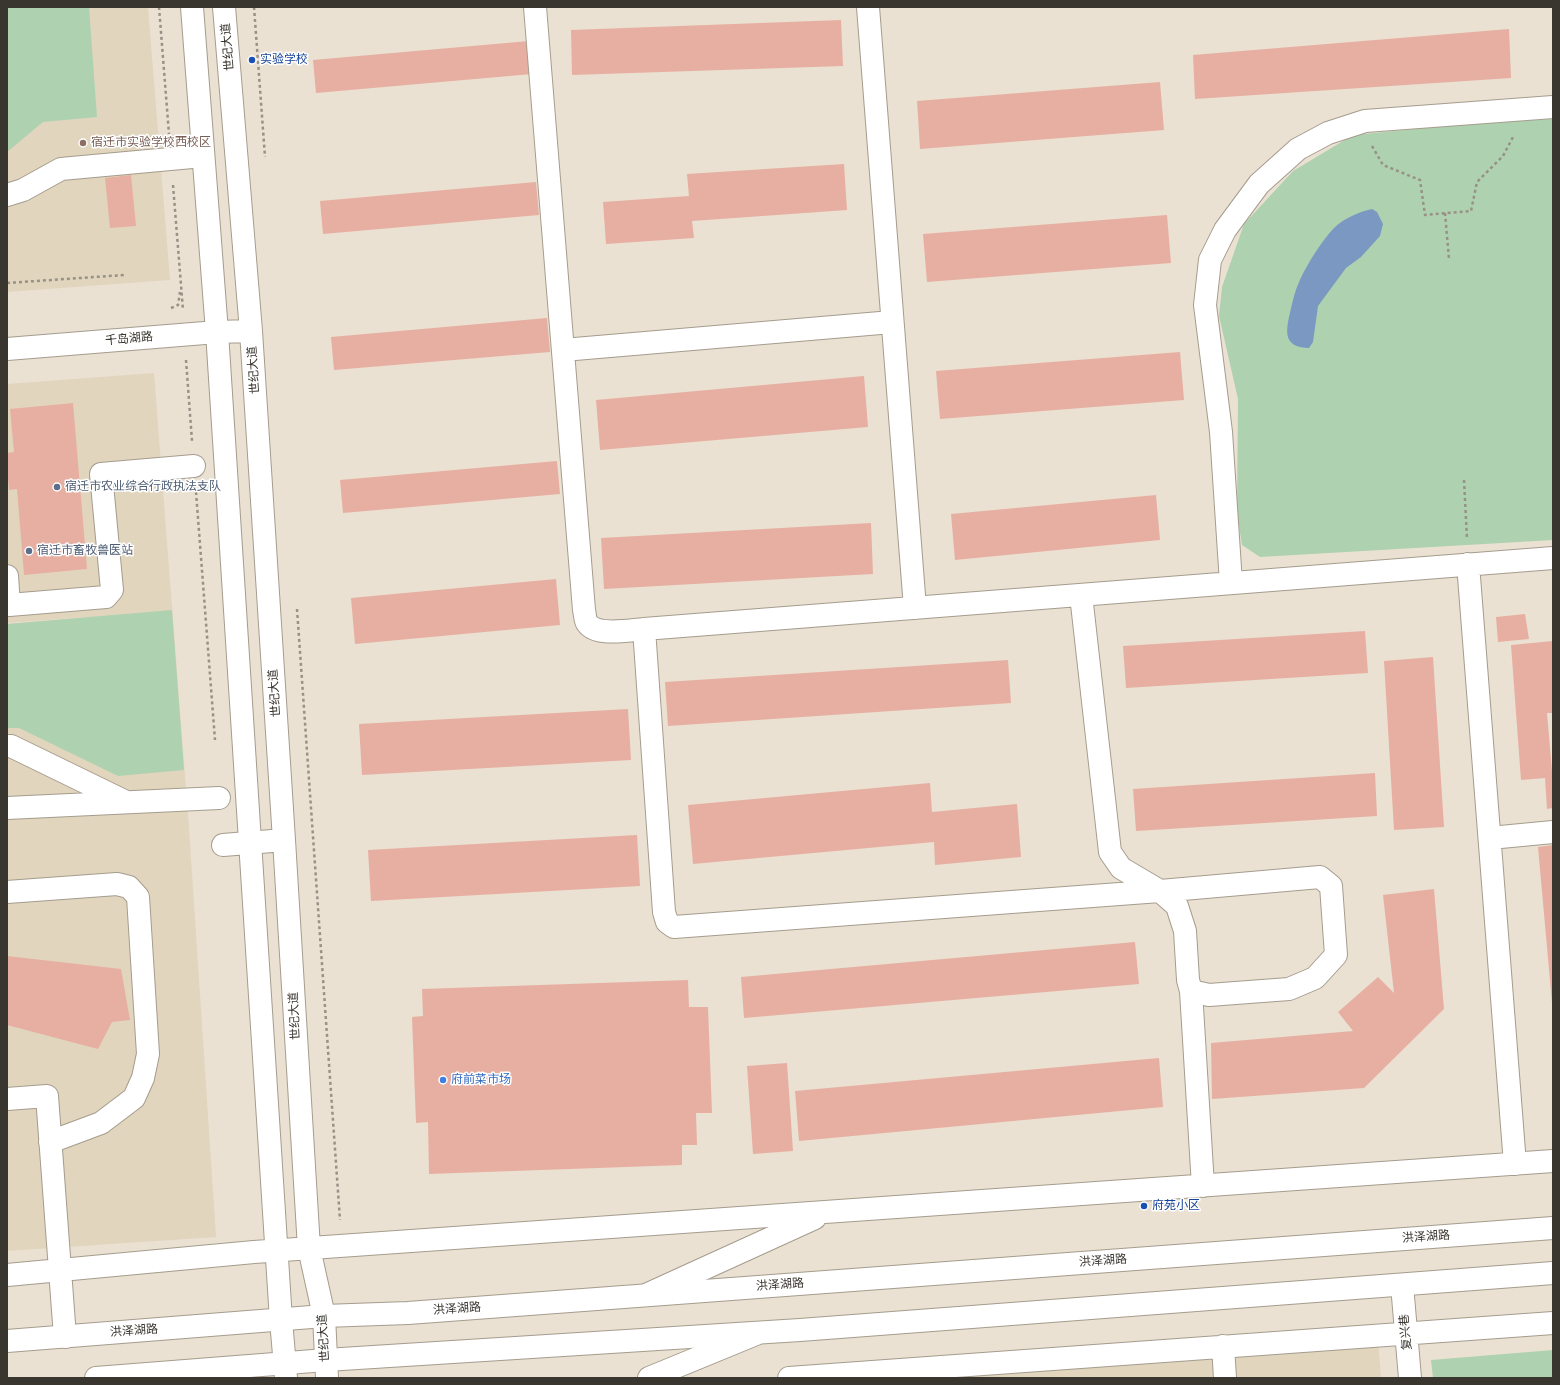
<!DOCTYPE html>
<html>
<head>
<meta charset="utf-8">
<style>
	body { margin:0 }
	#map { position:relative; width:1560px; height:1385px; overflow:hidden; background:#eae1d2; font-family:Manrope,sans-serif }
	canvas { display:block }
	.frame { position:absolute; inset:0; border:8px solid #39352f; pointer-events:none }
</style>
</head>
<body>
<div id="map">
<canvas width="1560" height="1385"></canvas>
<div class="frame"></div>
</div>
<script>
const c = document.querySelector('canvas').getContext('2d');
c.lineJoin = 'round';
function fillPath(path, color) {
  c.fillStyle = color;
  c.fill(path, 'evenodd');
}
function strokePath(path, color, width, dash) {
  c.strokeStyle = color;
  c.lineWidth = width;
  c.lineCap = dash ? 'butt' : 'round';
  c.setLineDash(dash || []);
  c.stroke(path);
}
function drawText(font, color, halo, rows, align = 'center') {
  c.font = font + ' Manrope,"Noto Sans SC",sans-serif';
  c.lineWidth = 3;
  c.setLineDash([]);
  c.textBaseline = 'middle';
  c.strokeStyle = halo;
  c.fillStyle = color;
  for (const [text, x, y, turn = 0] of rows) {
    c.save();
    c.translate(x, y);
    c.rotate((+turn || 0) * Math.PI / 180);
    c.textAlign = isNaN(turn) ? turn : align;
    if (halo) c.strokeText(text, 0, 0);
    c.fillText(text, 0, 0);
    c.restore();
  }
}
fillPath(new Path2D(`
	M7,7H148L170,280L7,292Z
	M154,373L189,828L216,1237L7,1251V624L89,617L7,623V384Z
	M1378,1340L1381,1378H961V1374Z`), '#e1d5be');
fillPath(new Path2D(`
	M7,7H89L97,117L43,122L7,152Z
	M1553,119V540L1260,557L1242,545L1237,514L1238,399L1219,316L1222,287L1244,224L1293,171L1353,135L1498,121Z
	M172,610L184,770L118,776L19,728H7V624Z
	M1553,1350V1378H1433L1431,1360Z`), '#aed2af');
fillPath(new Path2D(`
	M1372,209L1377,212L1383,224L1380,236L1361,257L1346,268L1318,306L1313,342L1309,348C1286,347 1285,336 1289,317C1292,305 1294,293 1299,282C1307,264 1321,242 1334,228C1344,218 1359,212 1372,209Z`), '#7a98c1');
fillPath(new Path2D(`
	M841,20L843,66L572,75L571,30Z
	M1509,29L1511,78L1195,99L1193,55Z
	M529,41L532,74L316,93L313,60Z
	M1160,82L1164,130L920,149L917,101Z
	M844,164L847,210L692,221L694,238L606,244L603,202L689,196L687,174Z
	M131,175L136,226L110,228L105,178Z
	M536,182L539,215L323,234L320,201Z
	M1167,215L1171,263L927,282L923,234Z
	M547,318L550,352L334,370L331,337Z
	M1180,352L1184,400L940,419L936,371Z
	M864,376L868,427L600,450L596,400Z
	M73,403L87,569L24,575L17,489L9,490L7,466V453L14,452L10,409Z
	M557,461L560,494L343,513L340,480Z
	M1156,495L1160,540L955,560L951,514Z
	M871,523L873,574L604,589L601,538Z
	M556,579L560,625L355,644L351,598Z
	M1525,614L1529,639L1498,642L1496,617Z
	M1365,631L1368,673L1126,688L1123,646Z
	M1553,641V713H1547L1552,771H1553V808L1547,809L1545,778L1521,780L1511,645Z
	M1433,657L1444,827L1394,830L1384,661Z
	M1008,660L1011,703L668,726L665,682Z
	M628,709L631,760L362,775L359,724Z
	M1375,773L1377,816L1136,831L1133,789Z
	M930,783L932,812L1017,804L1021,857L935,865L934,842L693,864L688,805Z
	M637,835L640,886L371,901L368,850Z
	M1553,845V1003H1552L1538,847Z
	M1434,889L1444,1009L1364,1088L1212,1099L1211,1043L1353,1031L1338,1012L1378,977L1394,993L1383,895Z
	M1135,942L1139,984L744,1018L741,977Z
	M7,956L121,969L130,1020L112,1022L98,1049L7,1025Z
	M688,980L689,1007H708L712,1113H696L697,1145H682V1165L429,1174L428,1122L416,1123L412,1017L423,1016L422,989Z
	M1159,1058L1163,1107L799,1141L795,1091Z
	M787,1063L793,1151L753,1154L747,1066Z`), '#e7afa2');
const minor = new Path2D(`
	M192,7L217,332L281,1320L286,1378
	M224,7L251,331L284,840L309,1248L324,1316L327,1378
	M535,7L584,610C585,614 585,620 587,623C597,637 629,630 644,629L1553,558
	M868,7L915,608
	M7,195L23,190L61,169L203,156
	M7,349L217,332L251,331
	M563,350L892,322
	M1468,564L1515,1164
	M7,576L9,605L106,597L112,590L101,474L194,466
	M1231,583L1221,432L1205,305L1210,260L1225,230L1259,184L1298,149L1328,133L1365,121L1553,107
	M644,629L664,912L667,922L674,927L1160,891L1320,877L1331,886L1336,955L1315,978L1289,989L1209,995L1191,991L1188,980L1185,931L1177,906L1160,891L1121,868L1110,852L1081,595
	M7,746H11L124,801
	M7,808L219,798
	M1490,838L1553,832
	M223,845L284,840
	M7,892L117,884L129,887L138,897L148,1054L143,1078L134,1098L101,1123L50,1142
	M1191,991L1203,1186
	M7,1099L47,1096L65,1337
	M7,1275L254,1252L1553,1161
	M1402,1285L1410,1378
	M646,1295L815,1218
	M1223,1346L1225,1378
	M649,1378L756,1334
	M789,1378L1553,1323`);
const major = new Path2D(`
	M7,1341L324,1316L408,1313L1553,1228
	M96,1378L326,1360L800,1330L1553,1273`);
strokePath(minor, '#a59c8e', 24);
strokePath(major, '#a59c8e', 24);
strokePath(new Path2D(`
	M159,7L169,134
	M254,7L265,157
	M1372,146L1383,165L1420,180L1425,215L1471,211L1477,182L1503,156L1514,135
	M173,185L183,310
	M1445,213L1449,259
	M7,283L124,275
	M171,308L178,305L180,292
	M186,360L192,441
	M1464,480L1467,539
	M196,492L215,740
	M297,609L340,1220`), '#989187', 2.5, [3, 3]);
strokePath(minor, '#fff', 22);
strokePath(major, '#fff', 22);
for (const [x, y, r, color] of [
	[252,60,4,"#1a4fb4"],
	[83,143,4,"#8d6e63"],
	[57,487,4,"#5c6f8a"],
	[29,551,4,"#5c6f8a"],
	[443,1080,4,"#3f7fe0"],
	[1144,1206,4,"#1a4fb4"]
]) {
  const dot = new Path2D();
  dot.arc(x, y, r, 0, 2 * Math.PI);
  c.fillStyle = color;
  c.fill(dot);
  strokePath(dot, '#fff', 1.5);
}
drawText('12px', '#39352f', '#fff', [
	["世纪大道",228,47,-95],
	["千岛湖路",129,339,-5],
	["世纪大道",254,370,-94],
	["世纪大道",275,693,-94],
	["世纪大道",295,1016,-93],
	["洪泽湖路",1426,1237,-4],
	["洪泽湖路",1103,1261,-4],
	["洪泽湖路",780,1285,-4],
	["洪泽湖路",457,1309,-4],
	["洪泽湖路",134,1331,-4],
	["复兴巷",1406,1332,-95],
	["世纪大道",324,1338,-94]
]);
drawText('12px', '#164399', '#fff', [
	["实验学校",260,60],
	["府苑小区",1152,1206]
], 'left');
drawText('12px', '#785e54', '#fff', [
	["宿迁市实验学校西校区",91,143]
], 'left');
drawText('12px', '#4e5e75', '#fff', [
	["宿迁市农业综合行政执法支队",65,487],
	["宿迁市畜牧兽医站",37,551]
], 'left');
drawText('12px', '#366cbe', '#fff', [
	["府前菜市场",451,1080]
], 'left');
</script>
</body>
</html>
